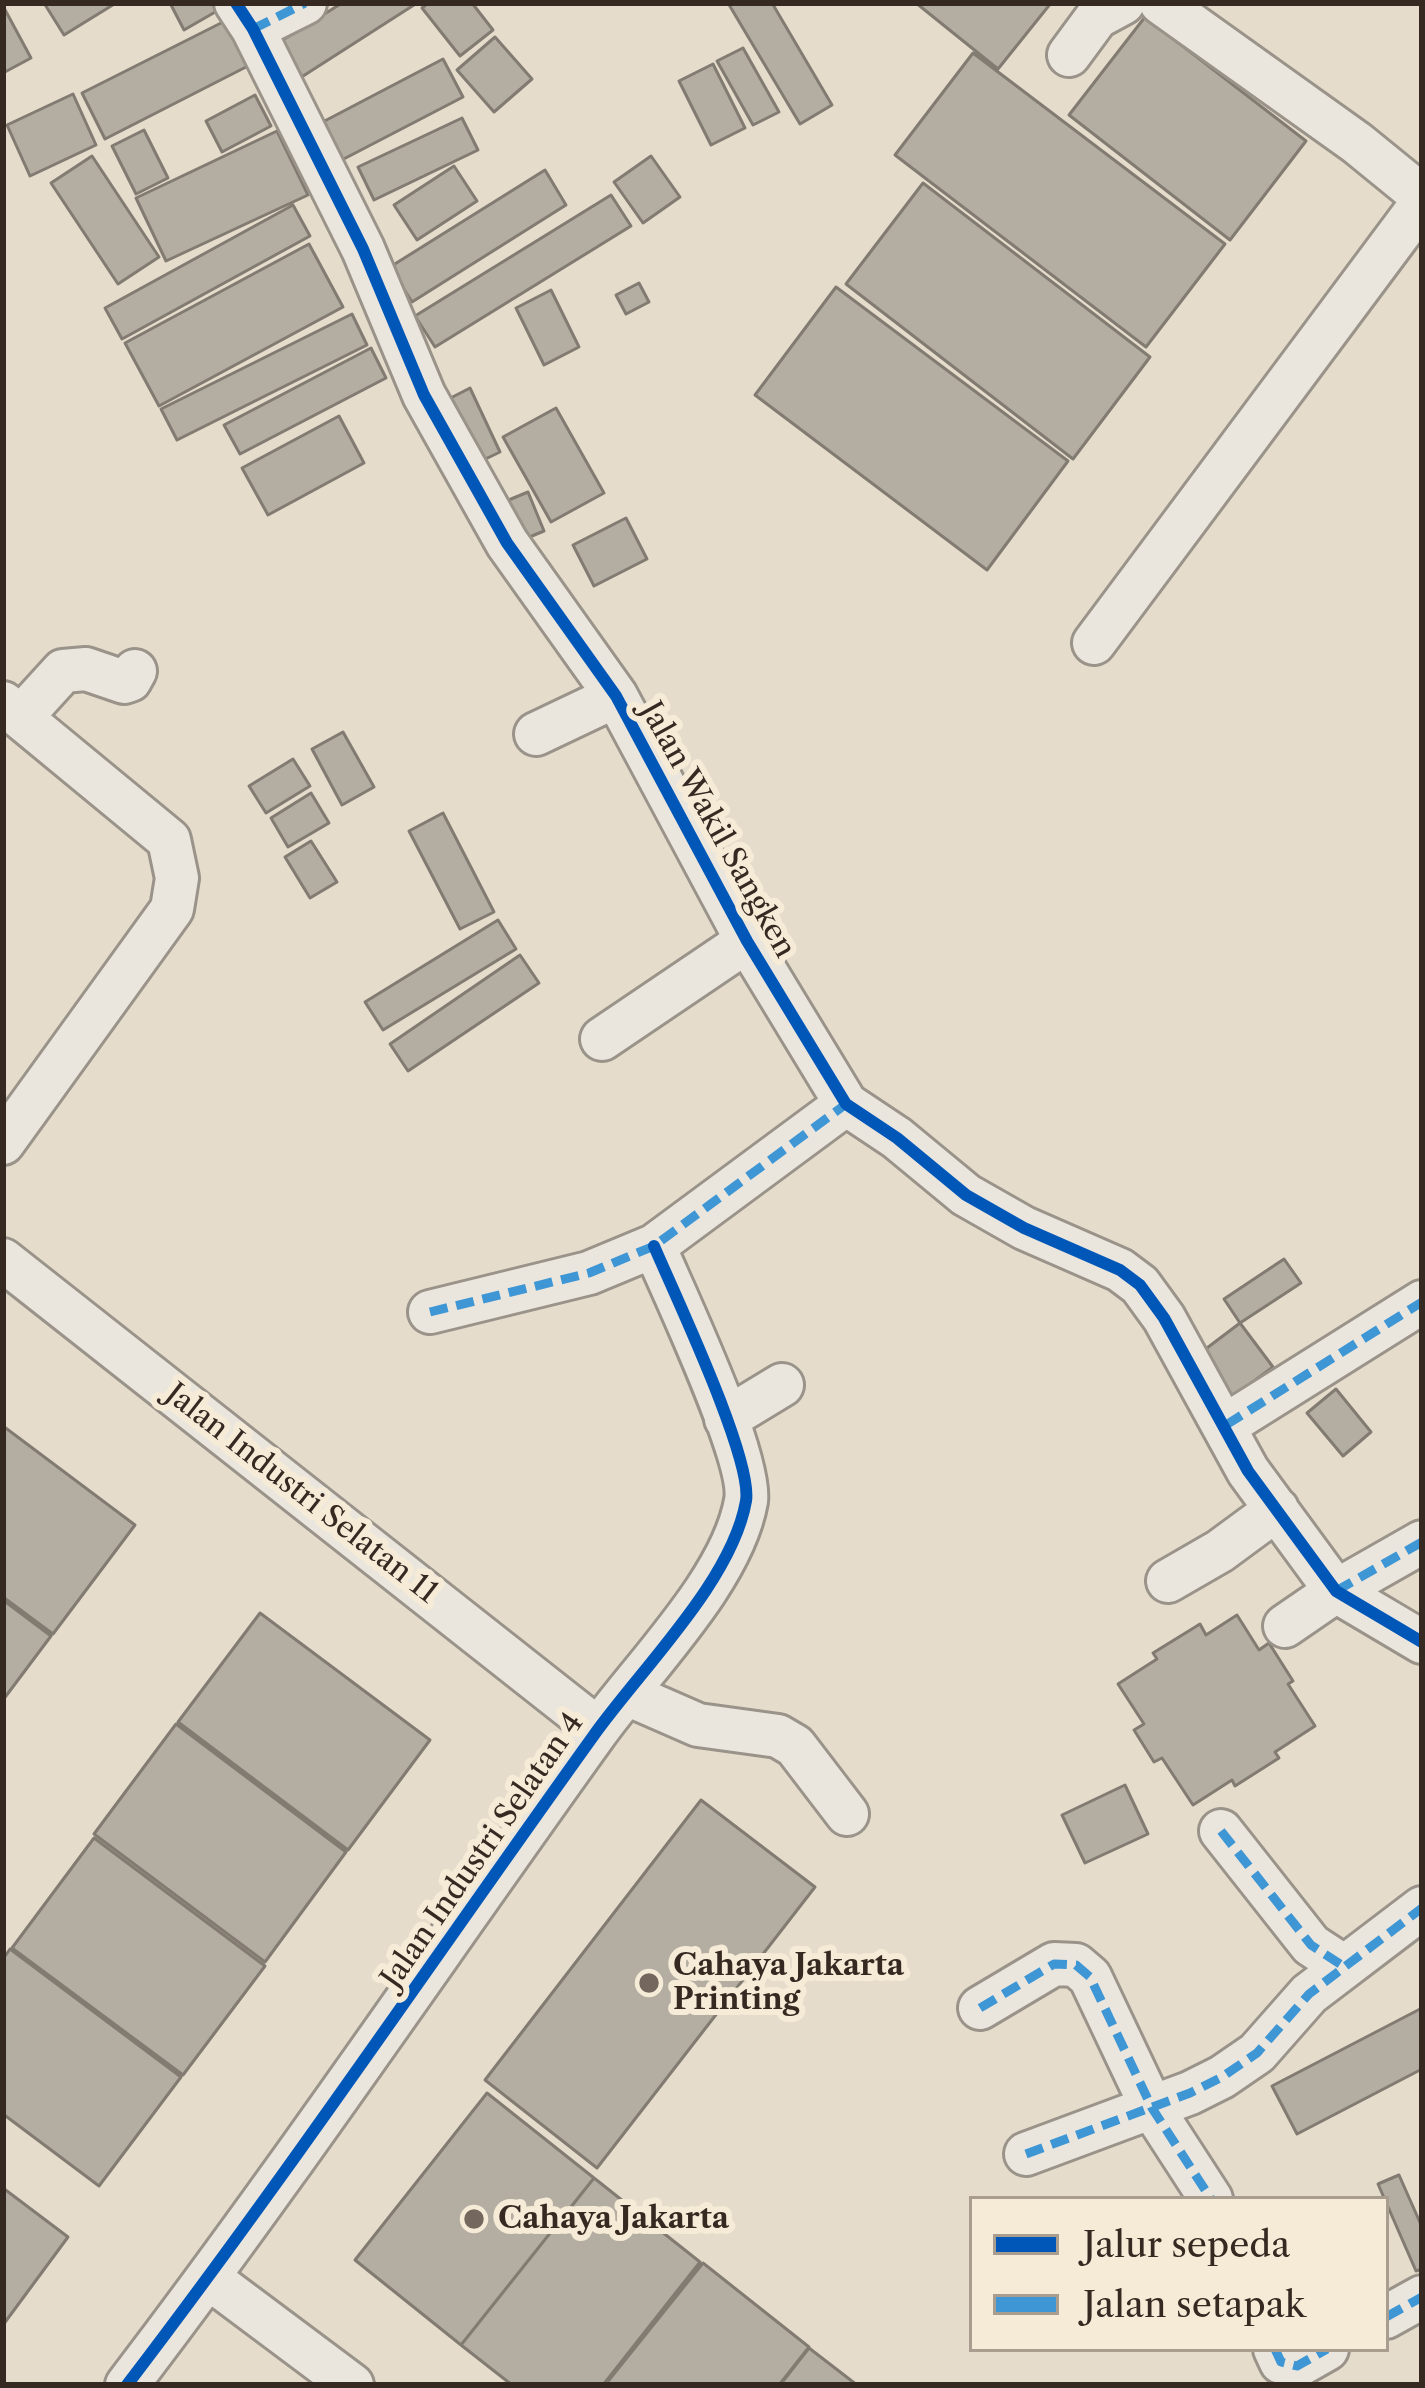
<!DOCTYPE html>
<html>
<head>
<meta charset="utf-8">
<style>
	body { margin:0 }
	#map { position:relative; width:1425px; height:2388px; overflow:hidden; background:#e6dccc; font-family:"Libre Caslon Text",serif }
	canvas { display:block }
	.frame { position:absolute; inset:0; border:6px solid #362922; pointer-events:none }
	.legend { position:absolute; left:969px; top:2196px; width:420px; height:156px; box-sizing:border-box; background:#f5ebd7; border:3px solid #a99d8f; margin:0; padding:15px 21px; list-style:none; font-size:36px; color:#362922 }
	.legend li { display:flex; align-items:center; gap:24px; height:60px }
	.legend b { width:60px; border:3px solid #a99d8f }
</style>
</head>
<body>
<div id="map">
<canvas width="1425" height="2388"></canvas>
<div class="frame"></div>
<ul class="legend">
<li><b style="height:15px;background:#0057b8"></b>Jalur sepeda</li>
<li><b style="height:15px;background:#3e96d5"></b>Jalan setapak</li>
</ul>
</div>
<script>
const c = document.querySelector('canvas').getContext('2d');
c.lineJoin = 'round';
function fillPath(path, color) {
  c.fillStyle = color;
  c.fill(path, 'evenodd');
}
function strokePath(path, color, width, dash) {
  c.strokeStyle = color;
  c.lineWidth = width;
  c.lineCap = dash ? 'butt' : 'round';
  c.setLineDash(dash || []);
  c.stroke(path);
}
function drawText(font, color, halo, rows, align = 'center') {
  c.font = font + ' "Libre Caslon Text",serif';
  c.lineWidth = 12;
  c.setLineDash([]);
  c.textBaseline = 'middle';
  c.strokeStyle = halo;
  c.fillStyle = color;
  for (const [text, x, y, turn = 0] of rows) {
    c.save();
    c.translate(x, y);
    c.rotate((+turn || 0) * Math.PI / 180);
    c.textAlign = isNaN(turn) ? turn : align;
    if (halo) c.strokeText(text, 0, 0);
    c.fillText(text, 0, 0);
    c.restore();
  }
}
const building = new Path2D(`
	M44,3H116L64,35Z
	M170,3H212L217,11L184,30Z
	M342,3H417L300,78L278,43Z
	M428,3H472L493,30L460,56L422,8Z
	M728,3H772L832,105L800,124Z
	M916,3H1051L998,69Z
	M3,6L31,58L3,73Z
	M1145,17L1306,141L1230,240L1069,115Z
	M225,21L248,66L105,139L82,93Z
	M495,37L532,79L494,112L457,70Z
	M743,48L779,112L753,125L717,61Z
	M973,53L1225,244L1146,347L895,155Z
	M443,59L463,97L336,163L317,125Z
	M713,64L745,128L711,145L679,81Z
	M73,94L96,145L30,176L7,125Z
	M255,95L271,126L222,152L206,121Z
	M462,118L478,150L374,200L358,167Z
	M144,130L168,178L136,194L112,146Z
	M277,131L308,195L166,261L136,198Z
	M92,156L159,257L118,284L51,183Z
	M651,156L680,197L643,223L614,182Z
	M454,166L477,201L417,240L394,205Z
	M545,170L566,205L412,302L390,267Z
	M923,183L1150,357L1073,459L846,284Z
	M611,195L631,226L435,347L415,316Z
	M293,205L310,236L122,339L105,308Z
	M309,244L343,307L159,406L125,343Z
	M639,283L649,302L626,314L616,295Z
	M836,287L1068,461L987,570L755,395Z
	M551,290L579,347L544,365L516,308Z
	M352,314L367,345L177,440L161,409Z
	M371,348L386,378L240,454L224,425Z
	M470,388L500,452L469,467L439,404Z
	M556,408L604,493L551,522L503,437Z
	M339,416L364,463L268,515L242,468Z
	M528,492L544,531L515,543L499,504Z
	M626,518L647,559L594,586L573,545Z
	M343,732L374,787L342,805L312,749Z
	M293,759L310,786L266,813L249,786Z
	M311,793L329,823L288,847L271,818Z
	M443,813L494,912L460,929L409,831Z
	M311,841L337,882L310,898L285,857Z
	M498,920L516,949L383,1030L365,1002Z
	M520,955L539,983L408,1071L390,1044Z
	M1284,1259L1301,1283L1240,1323L1224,1299Z
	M1240,1323L1273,1367L1231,1398L1199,1354Z
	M1336,1389L1371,1432L1343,1456L1307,1413Z
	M3,1426L135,1525L53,1634L3,1597Z
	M3,1600L51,1636L3,1700Z
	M260,1613L430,1740L348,1850L178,1722Z
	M1237,1615L1259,1650L1269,1643L1293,1681L1288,1684L1315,1726L1275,1752L1279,1758L1235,1786L1232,1780L1193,1805L1162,1758L1154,1762L1134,1730L1144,1724L1118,1684L1157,1659L1153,1653L1200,1624L1206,1635Z
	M176,1724L346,1852L265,1962L94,1834Z
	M1125,1785L1148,1834L1085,1863L1062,1815Z
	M701,1800L815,1887L597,2168L485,2080Z
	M94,1838L265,1966L183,2075L12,1948Z
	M10,1949L181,2077L99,2186L3,2114V1959Z
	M1422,2008V2069L1297,2134L1272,2086Z
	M487,2093L594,2178L461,2345L355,2260Z
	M1399,2175L1422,2227V2269L1416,2271L1378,2184Z
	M594,2178L700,2262L603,2385H512L461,2345Z
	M3,2188L68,2237L3,2325Z
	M703,2263L809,2347L779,2385H605Z
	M809,2348L857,2385H780Z`);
fillPath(building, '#b4ada2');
strokePath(building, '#827b72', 3);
const minor = new Path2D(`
	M236,3L253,29L363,249L424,395L507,543L616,696L747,941L846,1104L897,1138L966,1195L1024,1228L1120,1270L1140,1285L1164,1318L1248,1471L1336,1591L1422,1642
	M1161,3L1357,143L1422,196
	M253,29L305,3
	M1069,55L1097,17L1123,3
	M1094,643L1422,203
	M3,703L169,840L177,878L172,909L3,1143
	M21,717L63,671L86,669L124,682L130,680L135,671
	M536,734L616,696
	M602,1039L747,941
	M3,1260L598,1729
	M430,1312L589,1273L654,1246L846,1104
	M726,1419L782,1385
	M1226,1425L1422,1302
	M1168,1581L1220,1551L1277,1509
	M1285,1626L1336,1591L1422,1542
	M627,1694L698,1725L778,1736L795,1746L847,1814
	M1221,1831L1311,1945L1343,1966
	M980,2008L1054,1964L1076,1965L1090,1977L1152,2108L1211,2199
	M1026,2154L1190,2093L1222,2077L1257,2053L1309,1994L1422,1908
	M209,2278L352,2385
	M1386,2317L1422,2297
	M1275,2349L1281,2362L1297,2366L1327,2349
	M127,2385C289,2173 438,1952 594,1735C641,1669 732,1581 746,1501C753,1459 674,1293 654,1246`);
strokePath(minor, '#9a9389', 48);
strokePath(minor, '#eae6de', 42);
strokePath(new Path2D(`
	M253,29L305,3
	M430,1312L589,1273L654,1246L846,1104
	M1226,1425L1422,1302
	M1336,1591L1422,1542
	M1221,1831L1311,1945L1343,1966
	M980,2008L1054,1964L1076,1965L1090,1977L1152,2108L1211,2199
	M1026,2154L1190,2093L1222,2077L1257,2053L1309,1994L1422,1908
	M1386,2317L1422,2297
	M1275,2349L1281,2362L1297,2366L1327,2349`), '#3e96d5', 9, [18, 9]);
strokePath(new Path2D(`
	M236,3L253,29L363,249L424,395L507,543L616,696L747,941L846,1104L897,1138L966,1195L1024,1228L1120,1270L1140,1285L1164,1318L1248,1471L1336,1591L1422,1642
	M127,2385C289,2173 438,1952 594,1735C641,1669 732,1581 746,1501C753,1459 674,1293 654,1246`), '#0057b8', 12);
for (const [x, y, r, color] of [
	[649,1983,12,"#74685e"],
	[474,2219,12,"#74685e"]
]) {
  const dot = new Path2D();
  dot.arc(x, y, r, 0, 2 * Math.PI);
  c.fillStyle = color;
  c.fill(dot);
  strokePath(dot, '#f5ebd7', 4.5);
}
drawText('30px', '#362922', '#f5ebd7', [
	["Jalan Wakil Sangken",717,830,61],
	["Jalan Industri Selatan 11",301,1494,38],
	["Jalan Industri Selatan 4",483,1851,-55]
]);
drawText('bold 30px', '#362922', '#f5ebd7', [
	["Cahaya Jakarta",673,1966],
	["Printing",673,2000],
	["Cahaya Jakarta",498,2219]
], 'left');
</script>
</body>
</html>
